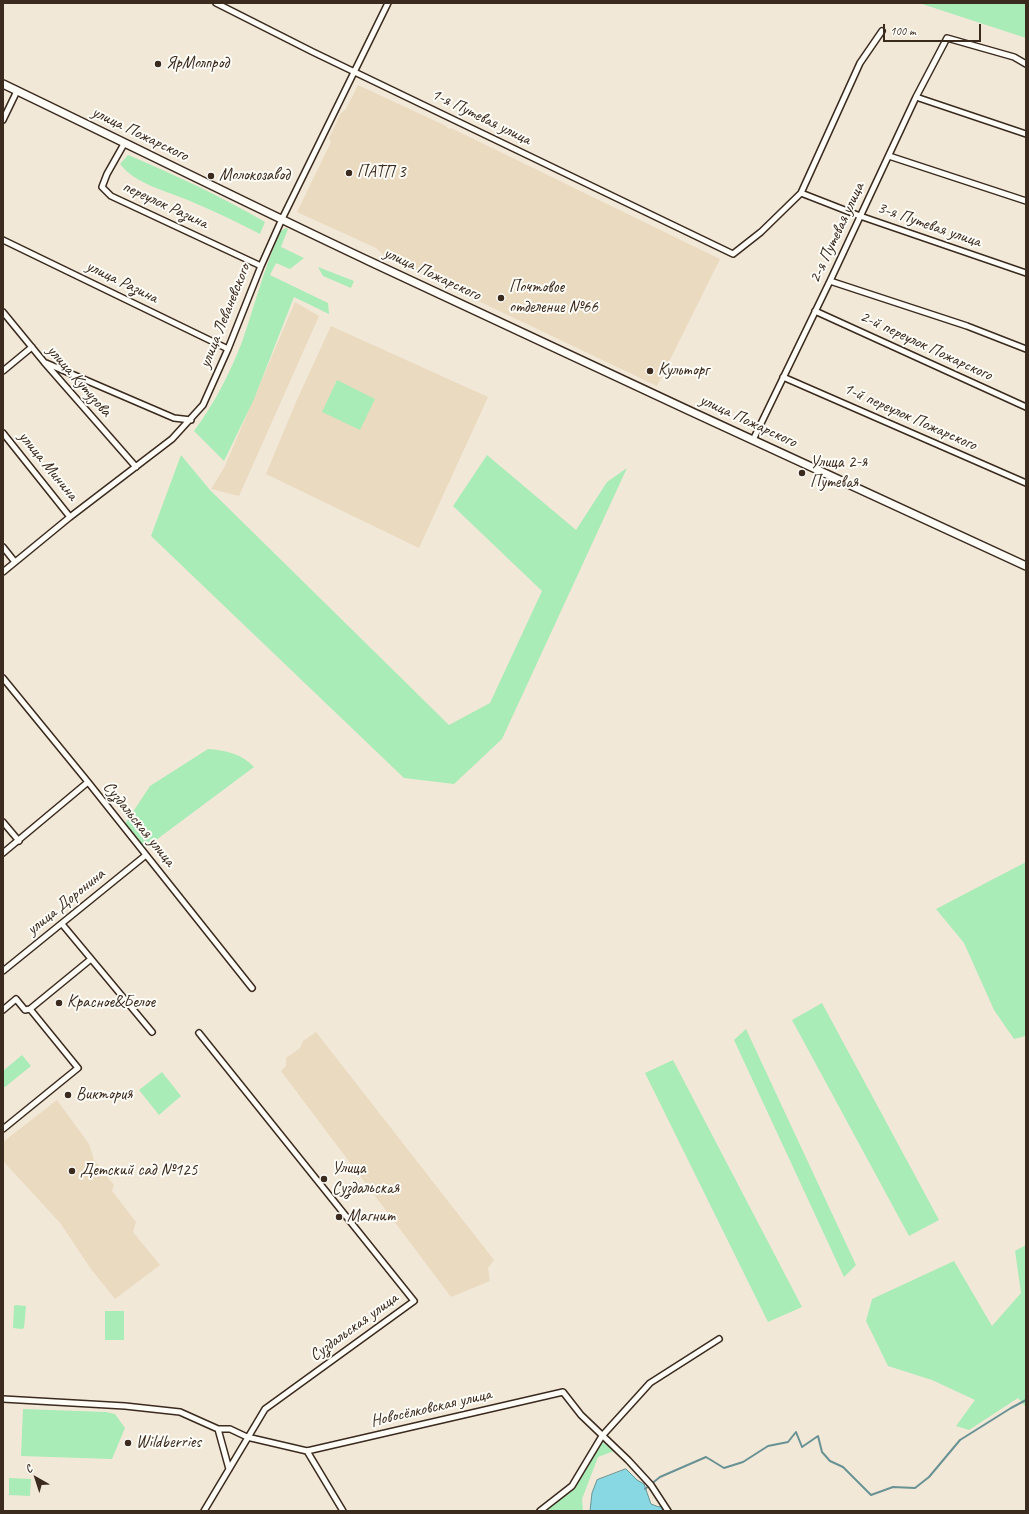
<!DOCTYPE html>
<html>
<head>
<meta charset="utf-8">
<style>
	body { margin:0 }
	#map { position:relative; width:1029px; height:1514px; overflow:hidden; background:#f2e8d7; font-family:Caveat,sans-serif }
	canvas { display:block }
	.frame { position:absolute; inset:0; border:4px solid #3b2a1e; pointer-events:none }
	.north { position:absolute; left:16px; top:1458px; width:40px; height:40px; -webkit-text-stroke:3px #fdfcf7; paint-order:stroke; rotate:321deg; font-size:11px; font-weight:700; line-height:16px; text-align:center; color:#3b2a1e }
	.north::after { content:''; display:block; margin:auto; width:14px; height:18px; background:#3b2a1e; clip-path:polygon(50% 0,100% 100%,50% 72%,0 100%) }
	.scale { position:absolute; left:883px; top:24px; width:98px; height:18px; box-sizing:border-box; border:2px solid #3b2a1e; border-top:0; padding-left:5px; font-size:12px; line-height:14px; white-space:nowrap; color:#3b2a1e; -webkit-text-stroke:3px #fdfcf7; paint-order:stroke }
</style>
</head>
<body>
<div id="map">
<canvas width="1029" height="1514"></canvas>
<div class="frame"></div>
<div class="north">С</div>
<div class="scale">100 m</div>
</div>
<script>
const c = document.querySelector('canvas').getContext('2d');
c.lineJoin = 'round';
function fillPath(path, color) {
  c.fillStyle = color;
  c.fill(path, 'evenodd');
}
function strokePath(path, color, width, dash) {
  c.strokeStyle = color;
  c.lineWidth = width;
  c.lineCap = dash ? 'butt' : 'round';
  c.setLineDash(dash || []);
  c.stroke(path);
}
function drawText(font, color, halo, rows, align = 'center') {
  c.font = font + ' Caveat,sans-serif';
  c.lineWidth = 4;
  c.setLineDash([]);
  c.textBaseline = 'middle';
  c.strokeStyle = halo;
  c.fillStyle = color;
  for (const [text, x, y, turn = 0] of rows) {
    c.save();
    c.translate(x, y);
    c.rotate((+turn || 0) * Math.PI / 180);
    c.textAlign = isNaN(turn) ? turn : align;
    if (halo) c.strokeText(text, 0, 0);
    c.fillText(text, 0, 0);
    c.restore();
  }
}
fillPath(new Path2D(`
	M358,85L446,126L449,129L451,128L720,259L657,386L386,257L376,248L297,212L331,142L329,138L341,113L346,109Z
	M295,302L319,316L239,496L211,489L224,468Z
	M331,326L488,397L419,548L266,474L296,402Z
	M316,1032L494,1260L488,1268L490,1281L451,1297L281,1071L286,1066V1058L300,1048L303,1041Z
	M57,1100L89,1144L94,1160L114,1185L112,1191L136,1222L133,1232L160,1265L115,1299L91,1269L61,1224L3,1161V1142Z`), '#eadac0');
fillPath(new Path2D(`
	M919,3H1026V38Z
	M128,155C175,175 221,196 265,222L260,234C237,222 214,211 190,201C168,191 136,185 120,164Z
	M286,228L288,229L281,247L304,258L290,269L276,263L270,275L328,303L329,314L294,297L254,399L224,461L194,431C214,404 230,373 242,342C255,305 264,267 281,231Z
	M318,267L354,281L351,288L323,276Z
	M337,380L375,399L360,430L322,412Z
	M181,455L210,490L449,725L490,703L542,591L453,506L487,455L576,530L607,482L627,468L502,739L454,784L404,778L151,536Z
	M208,749C225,750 242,754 254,767L144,849L125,824L150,786Z
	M1026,862V1036L1014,1039L994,1010L964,943L936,909Z
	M822,1003L939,1220L909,1236L792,1020Z
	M746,1029L856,1265L844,1277L734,1040Z
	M22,1055L31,1066L5,1087H3V1071Z
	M673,1060L802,1307L768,1322L645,1073Z
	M162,1072L181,1096L159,1115L139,1090Z
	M1026,1245V1407L1018,1398L969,1430L956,1426L975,1400L932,1380L888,1366L866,1321L872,1299L954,1261L992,1326L1021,1293L1015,1251Z
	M16,1305L26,1306L24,1328L22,1329L13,1328L14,1306Z
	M105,1311H124V1340H105Z
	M23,1409L106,1412L115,1414L125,1428L112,1459L21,1456Z
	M603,1442L614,1451L598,1457L582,1499L583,1511H545L571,1491L597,1448Z
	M9,1478L31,1479L30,1496L9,1495Z`), '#a9ecb7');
const water = new Path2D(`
	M626,1469L637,1480L644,1484L651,1504L659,1507L661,1506L663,1509L662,1511H590L592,1493L597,1480Z`);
fillPath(water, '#87d8e2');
strokePath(water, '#699294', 1);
strokePath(new Path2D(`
	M645,1489L660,1477L706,1457L724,1468L743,1462L768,1446L788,1442L796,1432L802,1447L818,1436L822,1452L830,1461L843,1467L871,1495L893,1487L915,1488L929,1477L960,1440L1011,1408L1026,1400`), '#699294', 2);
const street = new Path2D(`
	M216,3L313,52L733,254L761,232L801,193L860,63L882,31
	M916,97L1026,134
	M3,120L17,91
	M124,144L107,174L102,187L111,196L261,266
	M889,156L1026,201
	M801,193L860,216L1026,273
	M3,240L228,349
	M830,281L967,326L1026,349
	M815,311L1026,407
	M3,312L44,362L136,467
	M46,363L174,418L191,420
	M3,371L32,347
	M783,377L1026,483
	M3,433L70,517
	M753,440L830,281L916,97L947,38L1014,57L1026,64
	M3,547L15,562
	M3,572L70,517L172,439L203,405L228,349L261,266L282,219L388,3
	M3,678L88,782L252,988
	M3,822L19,841
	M3,853L88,782
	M62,924L152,1032
	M3,971L146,855
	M3,1010L16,999L25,1010L30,1009
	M199,1033L414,1301L265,1409L204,1511
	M3,1129L78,1068L30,1009L91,959
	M3,1399L125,1406L180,1412L218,1429H230L247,1437L307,1451L563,1392L581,1415L628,1460L651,1485L668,1511
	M218,1429L229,1469
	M307,1451L343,1511
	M540,1511L572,1486L602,1436L650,1383L719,1339`);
const secondary = new Path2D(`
	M3,84C126,143 248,204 371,262C589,365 807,465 1026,566`);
strokePath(street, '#3b2a1e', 8);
strokePath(secondary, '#3b2a1e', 10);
strokePath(street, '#fdfcf7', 5);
strokePath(secondary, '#fdfcf7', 7);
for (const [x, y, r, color] of [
	[158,64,4,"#3b2a1e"],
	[349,173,4,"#3b2a1e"],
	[211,176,4,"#3b2a1e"],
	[501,298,4,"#3b2a1e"],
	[650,371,4,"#3b2a1e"],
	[802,473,4,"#3b2a1e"],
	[59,1003,4,"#3b2a1e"],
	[68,1095,4,"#3b2a1e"],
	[72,1171,4,"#3b2a1e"],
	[324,1179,4,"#3b2a1e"],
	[339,1217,4,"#3b2a1e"],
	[128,1443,4,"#3b2a1e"]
]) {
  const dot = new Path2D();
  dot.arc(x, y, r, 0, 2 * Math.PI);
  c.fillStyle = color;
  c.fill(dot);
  strokePath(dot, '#fdfcf7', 1.5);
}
drawText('17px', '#3b2a1e', '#fdfcf7', [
	["ЯрМолпрод",166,64],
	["ПАТП 3",357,173],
	["Молокозавод",219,176],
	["Почтовое",509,288],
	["отделение №66",509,308],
	["Культорг",658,371],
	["Улица 2-я",810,463],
	["Путевая",810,483],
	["Красное&Белое",67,1003],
	["Виктория",76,1095],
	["Улица",332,1169],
	["Суздальская",332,1189],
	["Детский сад №125",80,1171],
	["Магнит",347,1217],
	["Wildberries",136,1443]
], 'left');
drawText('17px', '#3b2a1e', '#fdfcf7', [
	["1-я Путевая улица",481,117,26],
	["улица Пожарского",140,134,26],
	["переулок Разина",165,205,25],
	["3-я Путевая улица",929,225,19],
	["2-я Путевая улица",837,233,-65],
	["улица Пожарского",432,274,25],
	["улица Разина",122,282,26],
	["улица Леваневского",225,316,-68],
	["2-й переулок Пожарского",926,346,25],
	["улица Кутузова",79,381,49],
	["1-й переулок Пожарского",910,417,24],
	["улица Пожарского",748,421,25],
	["улица Минина",48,466,51],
	["Суздальская улица",139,824,51],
	["улица Доронина",66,902,-39],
	["Суздальская улица",354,1327,-36],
	["Новосёлковская улица",431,1408,-13]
]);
</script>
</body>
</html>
